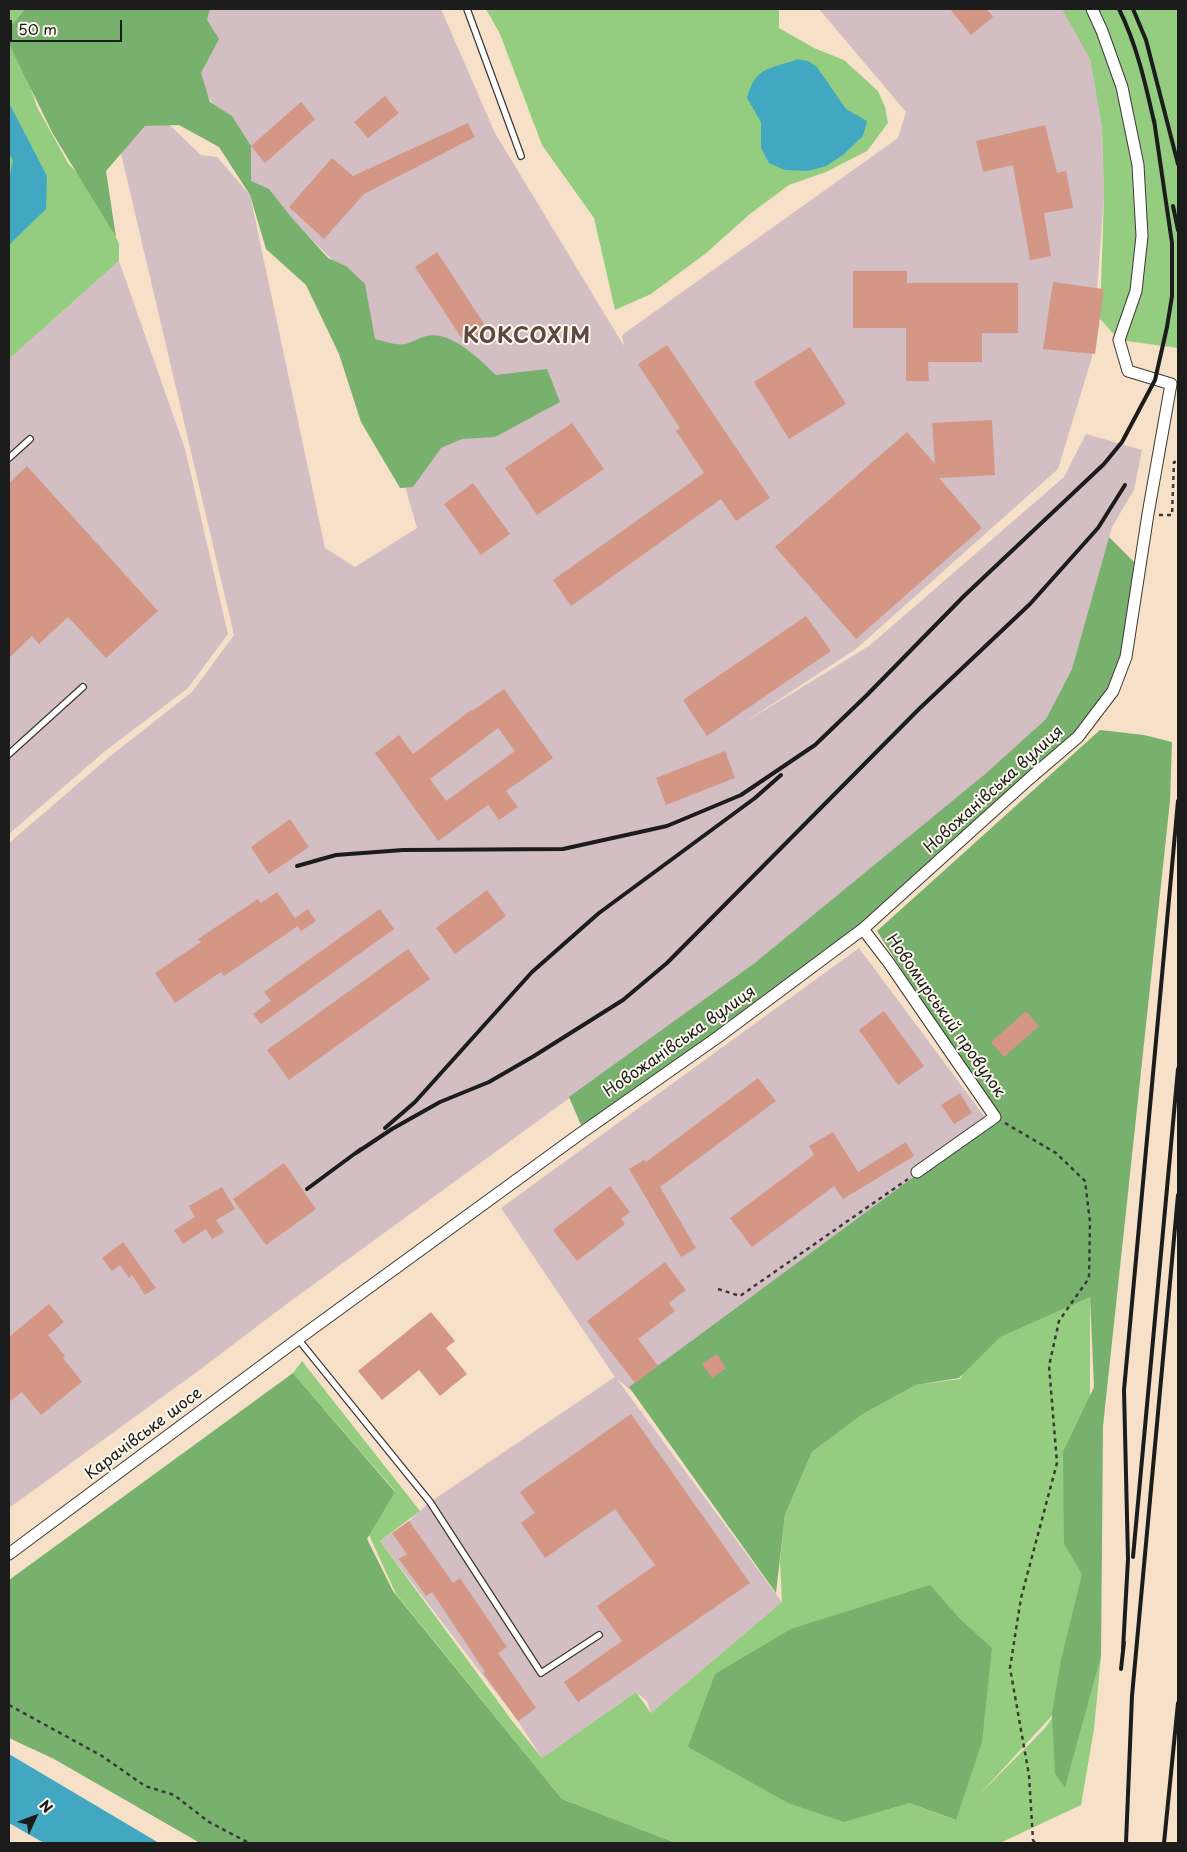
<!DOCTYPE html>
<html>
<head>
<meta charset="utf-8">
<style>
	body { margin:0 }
	#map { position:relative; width:1187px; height:1852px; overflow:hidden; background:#f6e1c8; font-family:"Playpen Sans",sans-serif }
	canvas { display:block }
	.frame { position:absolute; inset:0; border:10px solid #1c1c1c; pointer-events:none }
	.north { position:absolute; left:10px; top:1792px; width:50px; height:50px; -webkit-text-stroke:4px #fbf7ec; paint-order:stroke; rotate:47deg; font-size:14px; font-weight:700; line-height:20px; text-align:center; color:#1c1c1c }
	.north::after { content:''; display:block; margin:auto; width:18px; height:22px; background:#1c1c1c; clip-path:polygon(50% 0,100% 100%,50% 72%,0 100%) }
	.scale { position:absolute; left:10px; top:20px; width:112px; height:22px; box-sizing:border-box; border:2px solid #1c1c1c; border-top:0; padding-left:6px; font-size:15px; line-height:18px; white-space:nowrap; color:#1c1c1c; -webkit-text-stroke:4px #fbf7ec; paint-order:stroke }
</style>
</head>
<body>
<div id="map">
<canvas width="1187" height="1852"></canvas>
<div class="frame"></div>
<div class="north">N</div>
<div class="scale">50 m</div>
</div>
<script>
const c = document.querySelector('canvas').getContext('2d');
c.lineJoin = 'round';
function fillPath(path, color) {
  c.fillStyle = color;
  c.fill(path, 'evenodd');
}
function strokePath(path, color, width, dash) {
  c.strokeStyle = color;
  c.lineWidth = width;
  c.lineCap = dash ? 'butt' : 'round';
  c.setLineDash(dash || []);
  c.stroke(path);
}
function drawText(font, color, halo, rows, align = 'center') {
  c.font = font + ' "Playpen Sans",sans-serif';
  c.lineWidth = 4;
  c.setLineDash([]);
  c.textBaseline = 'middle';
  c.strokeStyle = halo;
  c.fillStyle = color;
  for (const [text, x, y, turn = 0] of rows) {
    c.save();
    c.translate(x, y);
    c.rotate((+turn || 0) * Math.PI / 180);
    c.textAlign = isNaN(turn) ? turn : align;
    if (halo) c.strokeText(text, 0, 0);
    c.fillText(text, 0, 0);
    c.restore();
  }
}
fillPath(new Path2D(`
	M155,9H441L495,133L624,346L622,335L898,138L906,112L819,9H1066L1090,59L1102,128L1104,195L1092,357L1058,469L856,649L742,724L869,646L1064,477L1086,434L1142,450L1134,490L1112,527L1072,669L1046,719L941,814L763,957L288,1303L194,1374L9,1508V843L109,757L192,692L234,635L112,115L156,112L201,155L217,157L250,195L325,548L355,567L417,528L343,270L251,181L175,29Z
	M119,261L185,449L228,634L188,688L104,752L9,834V359Z
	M859,948L999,1136L634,1393L617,1379L782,1602L651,1713L647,1701L636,1692L542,1758L518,1721L380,1541L409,1521L430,1502L615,1377L501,1208Z`), '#d2bec3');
fillPath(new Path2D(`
	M9,9H25L9,28Z
	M486,9H779V28L814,48L844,60L878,91L885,107L888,123L867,151L826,172L789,185L750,214L705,254L651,294L615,310L594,218L542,145L500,34Z
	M1062,9H1178V348L1119,340L1100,319L1104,195L1102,128L1090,59Z
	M9,38L24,68L37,107L68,163L85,182L104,211L119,244V261L9,359Z
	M1090,1297V1537L1067,1700L1101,1656L1094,1729L1081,1805L1000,1843H676L562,1799L396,1594L369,1535L395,1491L293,1373L302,1361L420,1511L380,1541L513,1722L542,1758L636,1692L651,1713L782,1602L780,1561L785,1515L812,1452L863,1414L916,1385L960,1379L985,1335ZM930,1585L955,1819V1820L909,1803ZM1060,1707L1045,1728L978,1796Z`), '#95cd80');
fillPath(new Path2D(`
	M25,9H210L207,20L219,39L201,73L210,102L232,116L251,146V181L269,189L291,217L328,258L346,266L365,284L375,339C384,341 396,346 406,344C413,342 420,337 427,336C451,330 480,360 496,375L547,369L560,402L495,437L462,439L441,448L413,487L400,488L361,422L339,354L306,285L266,249L250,195L219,147L179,125L145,126L106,171L116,237L53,134L9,44V28Z
	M1109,537L1134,562L1122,668L1092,719L863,929L678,1065L581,1125L569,1097L756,962L984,775L1046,719L1072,669Z
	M1100,730L1144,735L1172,742L1170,801L1103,1426L1101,1656L1065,1787L1055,1774L1052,1714L1061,1660L1082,1574L1064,1544L1063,1452L1094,1387L1090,1297L1000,1337L959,1378L916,1385L863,1414L812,1452L785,1515L776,1593L629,1387L995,1117L877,931Z
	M293,1373L395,1492L367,1539L393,1591L562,1799L676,1843H200L54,1759L9,1738V1580Z
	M930,1585L961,1620L992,1648L982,1742L956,1820L909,1803L844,1822L788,1803L688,1747L715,1674L791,1629Z`), '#78b06e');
fillPath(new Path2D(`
	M798,59L808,61L817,67L846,109L867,121L863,136L843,155L826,166L808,171L785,170L769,163L761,148V122L747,98C756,65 770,70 798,59Z
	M9,103L47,176L46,209L9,245V178L13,160L9,154Z
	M9,1754L159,1843H44L9,1823Z`), '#42a8c2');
fillPath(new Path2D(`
	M950,9H987L993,17L971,35Z
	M385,96L399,113L368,138L354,122Z
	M301,102L315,119L265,163L251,146Z
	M468,123L475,137L364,194L324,239L289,207L332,158L353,176Z
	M1045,125L1057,173L1066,171L1073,208L1044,213L1051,256L1030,260L1013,165L983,172L976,141Z
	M437,252L488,330L466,345L415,267Z
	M853,271H907V283H1018V333H982V362H928L929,381H906V328H853Z
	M1053,282L1104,289L1095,354L1043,349Z
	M667,345L770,498L736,521L721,499L571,606L553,580L704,473L676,431L680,428L638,364Z
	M810,347L846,404L789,439L754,382Z
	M992,420L995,475L939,478L982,528L856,639L775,547L907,432L935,464L932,423Z
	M572,423L604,469L537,515L505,468Z
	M27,466L158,611L106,658L68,617L39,644L32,636L9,658V483Z
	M473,483L510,534L481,555L444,504Z
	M806,616L831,651L707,736L683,700Z
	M504,689L553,758L506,791L518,807L499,820L488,805L438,841L375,753L399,735L413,754L471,710L472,711ZM498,728L515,751L446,801L430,779Z
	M725,751L735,778L666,805L656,778Z
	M290,819L309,847L269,874L251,847Z
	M487,890L506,916L455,954L436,928Z
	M277,892L295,918L308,909L316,921L301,931L298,926L224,976L221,972L175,1003L155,973L201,942L198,939L258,899L261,903Z
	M380,909L394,929L261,1024L253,1014L271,1001L264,992Z
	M408,949L430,979L289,1080L267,1050Z
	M884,1011L924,1066L898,1085L859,1030Z
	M1026,1011L1039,1026L1004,1057L991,1042Z
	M758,1078L776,1101L660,1187L696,1248L681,1257L629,1169L644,1160L646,1162Z
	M960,1093L972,1113L954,1124L941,1105Z
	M833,1132L858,1172L906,1142L914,1156L843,1199L834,1186L752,1247L730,1218L814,1155L809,1146Z
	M284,1163L316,1209L266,1245L233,1199Z
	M610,1186L630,1212L621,1219L625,1224L577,1261L553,1230Z
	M222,1187L235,1209L216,1220L224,1232L212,1239L206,1229L183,1244L174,1230L195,1217L189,1206Z
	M123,1242L156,1288L145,1295L132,1275L129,1278L120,1265L112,1271L102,1258Z
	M665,1262L686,1290L669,1303L675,1311L638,1339L658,1366L635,1383L587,1321Z
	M49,1304L64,1322L48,1335L65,1356L63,1358L82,1382L41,1415L22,1392L9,1402V1337Z
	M431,1312L455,1341L446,1348L467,1374L440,1396L419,1370L382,1400L358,1371Z
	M717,1354L726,1368L712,1378L702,1364Z
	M631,1414L750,1583L578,1702L564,1682L622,1641L597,1606L655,1565L615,1509L545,1558L521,1523L535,1513L520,1492Z
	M409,1521L453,1583L460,1578L507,1647L498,1653L536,1708L518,1721L483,1673L485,1672L432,1592L426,1596L399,1559L407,1554L392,1533Z`), '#d49785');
const lane = new Path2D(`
	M467,9L521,156
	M9,458L30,439
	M9,754L83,687
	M298,1339L430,1502L541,1673L599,1635`);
const street = new Path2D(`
	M863,929L889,963L995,1117L917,1172
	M9,1554L298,1339L577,1136L718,1037L863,929L1029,779L1078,737L1113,691L1126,657L1148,514L1171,384L1128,371L1119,340L1136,291L1142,236L1138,165L1122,87L1102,31L1092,9`);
strokePath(lane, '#3d3a36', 8);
strokePath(street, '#3d3a36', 13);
strokePath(new Path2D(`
	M1159,515H1172L1174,462H1178
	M1005,1123L1056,1153L1085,1181L1090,1222L1089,1278L1059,1321L1049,1366L1057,1463L1021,1598L1010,1668L1029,1775L1033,1840L1035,1843
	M718,1289L740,1296L908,1179
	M9,1705L102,1756L145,1786L174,1795L209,1822L249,1843`), '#3d3a36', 2.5, [4, 4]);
strokePath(lane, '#fff', 5.5);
strokePath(street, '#fff', 11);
strokePath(new Path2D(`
	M1119,9C1137,45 1146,86 1155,126
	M1133,9L1146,40L1178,164
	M1173,206L1178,230
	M297,866L336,855L403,850L563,849L667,826L741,795L815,745L866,696L964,596L1104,464L1122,442L1155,380L1167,327L1172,296V243L1154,120
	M385,1128L415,1102L532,972L599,913L755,798L781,775
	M356,1153L392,1129L440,1102L489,1082L534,1056L623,1000L667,963L919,709L1030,604L1098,528L1125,485
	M307,1189L361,1149
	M1133,1557L1178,1069
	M1123,1649L1128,1559L1124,1390L1178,801
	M1121,1669L1124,1642
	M1126,1843L1132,1696L1178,1195
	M1164,1843L1178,1703`), '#1c1c1c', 4);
drawText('16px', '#1c1c1c', '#fbf7ec', [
	["Новожанівська вулиця",994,790,-42],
	["Новомирський провулок",945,1016,55],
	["Новожанівська вулиця",680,1042,-35],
	["Карачівське шосе",144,1434,-37]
]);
c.letterSpacing = '1px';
drawText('bold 21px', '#5c4741', '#fbf7ec', [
	["КОКСОХІМ",527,337]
]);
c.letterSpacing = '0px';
</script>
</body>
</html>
